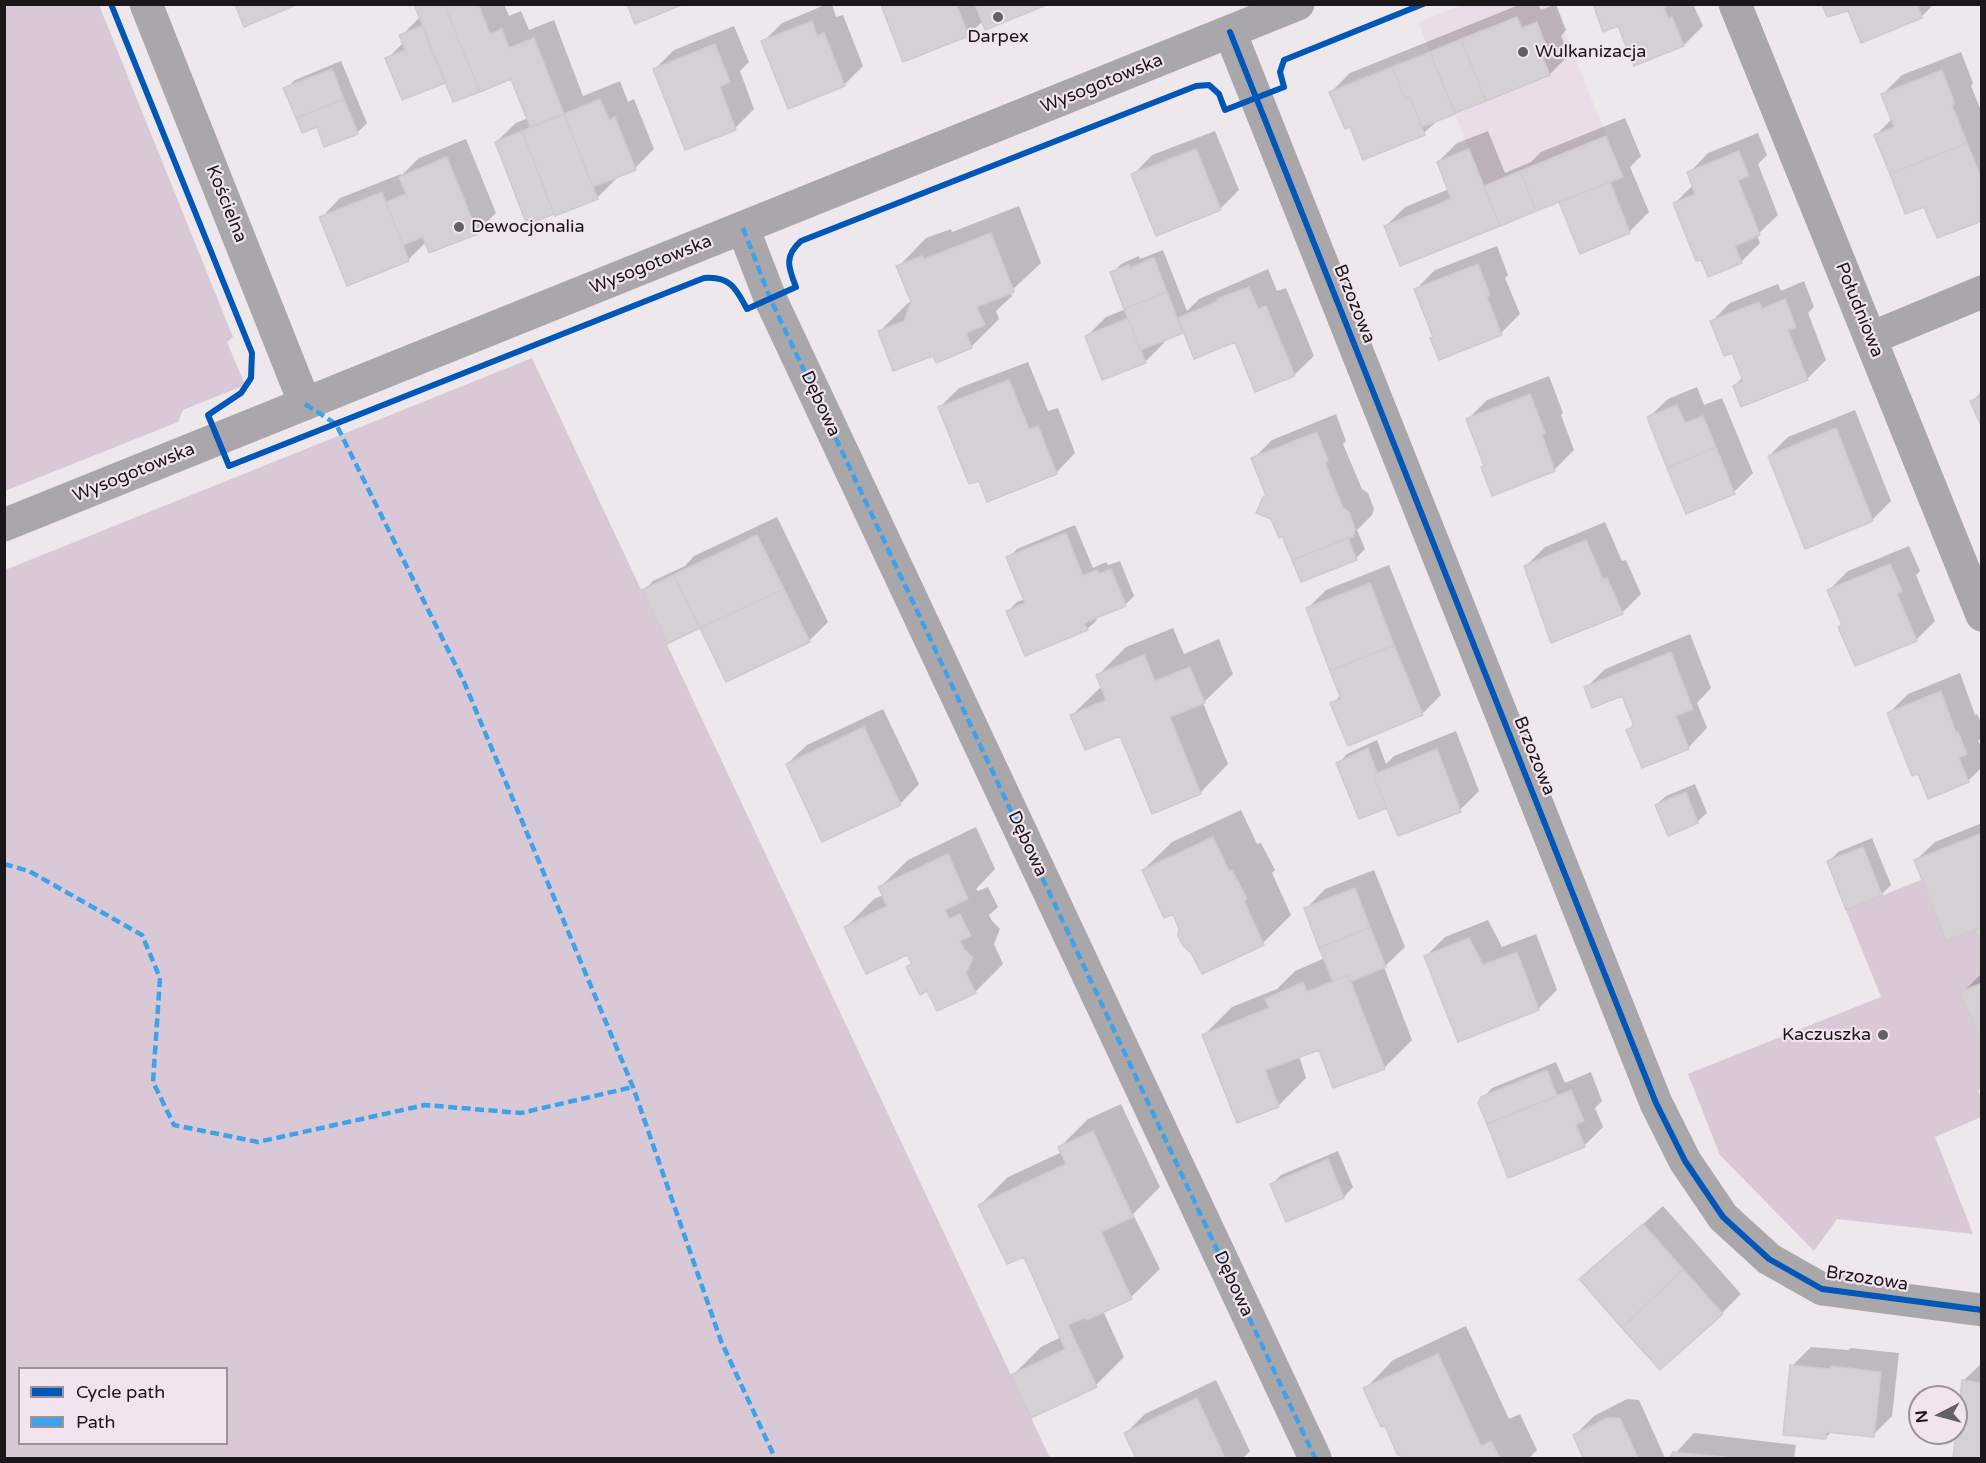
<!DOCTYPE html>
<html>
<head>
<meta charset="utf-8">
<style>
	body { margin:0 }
	#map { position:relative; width:1986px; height:1463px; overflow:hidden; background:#eee8ed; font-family:"Varela Round",sans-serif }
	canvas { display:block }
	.frame { position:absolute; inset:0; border:6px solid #1b161a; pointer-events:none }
	.legend { position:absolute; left:18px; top:1367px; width:210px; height:78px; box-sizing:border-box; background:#f2e4ef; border:2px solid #9c929a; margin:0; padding:8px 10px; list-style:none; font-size:18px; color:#1b161a }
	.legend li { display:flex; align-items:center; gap:12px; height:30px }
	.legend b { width:30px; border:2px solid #9c929a }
	.north { position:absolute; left:1908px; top:1385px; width:60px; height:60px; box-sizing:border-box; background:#f2e4ef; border:2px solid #9c929a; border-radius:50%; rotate:264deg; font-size:16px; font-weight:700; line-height:24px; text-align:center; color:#1b161a }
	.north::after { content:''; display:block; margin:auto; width:21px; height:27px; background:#656064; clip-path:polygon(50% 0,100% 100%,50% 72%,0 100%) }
</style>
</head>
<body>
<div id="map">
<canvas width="1986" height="1463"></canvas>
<div class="frame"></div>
<ul class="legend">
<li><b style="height:8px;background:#0057b8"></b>Cycle path</li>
<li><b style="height:8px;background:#3da2ea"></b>Path</li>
</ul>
<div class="north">N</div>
</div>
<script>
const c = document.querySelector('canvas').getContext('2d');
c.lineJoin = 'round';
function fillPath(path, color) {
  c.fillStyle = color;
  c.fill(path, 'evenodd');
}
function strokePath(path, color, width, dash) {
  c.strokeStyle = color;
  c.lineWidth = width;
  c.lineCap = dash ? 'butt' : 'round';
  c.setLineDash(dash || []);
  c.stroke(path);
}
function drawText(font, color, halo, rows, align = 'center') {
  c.font = font + ' "Varela Round",sans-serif';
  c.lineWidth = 4.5;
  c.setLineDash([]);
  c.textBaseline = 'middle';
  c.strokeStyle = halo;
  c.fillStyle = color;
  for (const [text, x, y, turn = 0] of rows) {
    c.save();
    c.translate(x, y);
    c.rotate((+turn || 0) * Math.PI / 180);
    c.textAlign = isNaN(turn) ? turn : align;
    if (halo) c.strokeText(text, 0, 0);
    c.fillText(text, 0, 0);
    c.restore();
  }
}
fillPath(new Path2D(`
	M1463,5H1554L1623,177L1500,226L1418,22Z`), '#ebdde8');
fillPath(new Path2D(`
	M5,4L99,5L233,337L227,342L245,385L183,410L178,422L5,491Z
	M532,358L1050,1458H5V570ZM20,1368H226V1444H20Z
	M1921,880L1946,941L1975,930L1981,945V983L1960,992L1981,1044V1089L1978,1090L1981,1098V1117L1935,1137L1973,1234L1837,1219L1814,1251L1720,1155L1688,1074L1881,997L1846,910Z`), '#d9c8d5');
fillPath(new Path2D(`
	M415,4H504L509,16L521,11L529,30L554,20L583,96L620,81L628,102L634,99L654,149L635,168L615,176L616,179L597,198L528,223L496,142L516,123L528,118L512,77L446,81L403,98L387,59L404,42L401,36L420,17Z
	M827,4H832L836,17L843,15L863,66L844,85L763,42L782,23Z
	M884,4H1045L983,21L968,35L883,6Z
	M1521,4H1538L1541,10L1556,4L1566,30L1561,36L1569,55L1550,74L1439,119L1424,133L1351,126L1331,92L1350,73Z
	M1594,4H1693L1703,26L1684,45L1619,24Z
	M1824,4H1934L1921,17L1848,9Z
	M734,26L749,62L740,71L754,109L735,128L655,69L674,50Z
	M1961,52L1973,83L1971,86L1982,113V219L1925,205L1876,135L1892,119L1883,94L1902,75Z
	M341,61L367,123L357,133L317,125L285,89L295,80Z
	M1625,118L1641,156L1630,167L1649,212L1629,232L1560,201L1401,264L1386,226L1405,207L1449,189L1438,162L1457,143L1488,131L1505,173L1531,162L1541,152Z
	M1215,131L1239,190L1220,209L1133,175L1152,155Z
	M1758,133L1767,155L1758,164L1778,215L1757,235L1760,243L1741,262L1702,258L1674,204L1693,185L1689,173L1708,153Z
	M466,139L496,213L477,232L430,252L426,242L408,260L321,218L340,198L401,174V176L419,158Z
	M1019,206L1041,263L1010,292L1012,296L996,311L999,319L971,347L934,354L880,331L908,303L912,301L898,267L926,238L951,229L952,232Z
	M1497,246L1508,275L1505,278L1520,314L1501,333L1435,336L1416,289L1435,270Z
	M1163,250L1187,311L1199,299L1268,269L1277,291L1286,288L1314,356L1294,375L1236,340L1184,329L1163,339L1164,343L1145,362L1087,336L1106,317L1126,309L1112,273L1121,264L1139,256L1140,259Z
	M1804,281L1814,307L1808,313L1826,360L1807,379L1734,386L1743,377L1732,351L1711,322L1730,303L1778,284L1781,291Z
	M1028,362L1048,411L1058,408L1075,453L1056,473L979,479L940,407L959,388Z
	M1549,376L1563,413L1561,415L1574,450L1555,469L1493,494L1486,465L1468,419L1487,400Z
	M1697,387L1704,405L1722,398L1753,473L1734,492L1648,418L1668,399Z
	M1982,392V424L1972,401Z
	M1855,410L1891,501L1872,520L1769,456L1788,437Z
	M1336,414L1346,441L1343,444L1362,489L1368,493L1374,509L1372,515L1357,530L1365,549L1356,558L1294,560L1264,498L1267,494L1253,459L1272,440Z
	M777,517L828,622L809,641L701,626L643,591L653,581L685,566L694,556Z
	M1605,522L1622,561L1626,560L1641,594L1622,613L1526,566L1545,547Z
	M1075,525L1093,568L1106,562L1108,565L1120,561L1134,596L1125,605L1095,617L1097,620L1087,629L1008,611L1017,602L1025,599L1008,558L1017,549Z
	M1909,546L1920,571L1916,575L1935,621L1916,640L1843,624L1829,590L1848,571Z
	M1389,565L1441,695L1422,714L1332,704L1341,695L1307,609L1326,590Z
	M1173,628L1184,654L1219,639L1233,674L1203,703L1228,764L1200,793L1121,734L1072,715L1102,686L1098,675L1126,647Z
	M1690,634L1711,688L1697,703L1707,728L1688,748L1628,730L1634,723L1622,694L1586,688L1605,669Z
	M1960,673L1975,715L1977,714L1982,724V738L1978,741L1982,748V767L1968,781L1919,772L1889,713L1908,694Z
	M883,709L919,784L900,804L787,764L807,745Z
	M1456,731L1479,791L1460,810L1387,806L1338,764L1347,754L1377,740L1386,764L1394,756Z
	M1695,784L1707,813L1697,822L1656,805L1666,796Z
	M1241,810L1257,844L1261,843L1275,870L1272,873L1291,915L1263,943L1202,972L1174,912L1143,870L1172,842Z
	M1982,823V941L1976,928L1915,861L1935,842Z
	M976,827L995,869L976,889L978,891L988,887L998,907L989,915L992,921L1000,929L994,944L1003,964L975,992L928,989L908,968L913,963L908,953L846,927L874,899L883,895L879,888L908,860Z
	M1872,838L1891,885L1882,894L1828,862L1838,852Z
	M1374,870L1405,947L1384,967L1412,1040L1384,1068L1320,1049L1299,1056L1306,1078L1278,1106L1204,1035L1232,1007L1277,989L1295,971L1325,958L1306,909L1325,889Z
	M1488,920L1502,947L1536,934L1557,990L1538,1009L1426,956L1445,937Z
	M1982,973V1040L1962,993Z
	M1556,1062L1565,1083L1591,1072L1602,1101L1595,1108L1603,1127L1584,1146L1483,1098L1492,1088Z
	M1121,1104L1160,1187L1133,1214L1160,1269L1131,1297L1103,1311L1124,1357L1096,1385L1013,1375L1041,1347L1061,1337L1024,1255L980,1205L1008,1177L1062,1152L1060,1147L1088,1119Z
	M1338,1151L1353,1187L1344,1197L1287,1220L1272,1184L1281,1175Z
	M1663,1206L1741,1294L1722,1313L1581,1280Z
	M1466,1326L1509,1419L1520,1414L1537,1450L1529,1458H1407L1399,1453L1386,1424L1365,1389L1393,1360Z
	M1811,1347L1848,1350L1851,1348L1899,1353L1892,1416L1873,1435L1832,1431L1825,1438L1792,1366Z
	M1982,1363V1458H1955L1963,1381Z
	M1216,1380L1250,1451L1243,1458H1138L1126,1433L1145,1414Z
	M1627,1399L1639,1400L1665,1458H1584L1575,1435L1594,1416Z
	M1694,1433L1796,1445L1794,1458H1671Z`), '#0003');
const building = new Path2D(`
	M235,4H298L244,27Z
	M414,4H444L480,92L453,102Z
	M444,4H478L490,34L502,29L509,48L534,38L564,114L530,127L511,79L480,92Z
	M627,4H684L635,24Z
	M956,4L969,36L903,62L881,5Z
	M975,4H1049L985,30Z
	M1593,4H1667L1664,9L1669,19L1672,17L1684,46L1634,66L1618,26L1603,32Z
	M1822,4H1917L1922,18L1861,43L1848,11L1827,17Z
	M1517,17L1522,28L1537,22L1548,51L1541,53L1550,75L1486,101L1461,39Z
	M812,21L817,36L824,33L845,86L788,109L761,41Z
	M422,26L445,83L402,100L385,58L405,50L399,35Z
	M1461,39L1486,101L1455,113L1430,52Z
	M715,44L730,82L720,87L736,130L685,150L653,69Z
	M1430,52L1455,114L1422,127L1410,97L1405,99L1392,67Z
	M1392,67L1405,99L1410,97L1425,135L1363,160L1350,127L1345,129L1329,92Z
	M332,69L344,99L296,118L283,88Z
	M1942,70L1955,104L1952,105L1967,143L1890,174L1874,135L1894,127L1881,94Z
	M344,99L358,134L324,147L317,127L302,133L296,118Z
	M600,99L609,120L615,117L636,170L593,187L564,114Z
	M564,114L598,199L555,216L522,131Z
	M522,131L554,214L527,225L495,142Z
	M1606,136L1623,177L1536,211L1520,171Z
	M1967,143L1982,180V221L1937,238L1924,207L1905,214L1890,174Z
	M1196,149L1221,210L1156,236L1131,174Z
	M1469,149L1500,226L1400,266L1384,226L1451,199L1437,162Z
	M1739,151L1749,176L1738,180L1760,235L1735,246L1742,263L1708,277L1701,260L1696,261L1673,203L1695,194L1687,172Z
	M447,157L478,234L429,253L423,237L403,245L386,202L406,194L399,177Z
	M1520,171L1536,211L1500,226L1484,186Z
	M1610,182L1630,233L1580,254L1559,202Z
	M382,192L409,261L347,286L319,217Z
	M991,233L1014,292L977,307L985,325L966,333L972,348L936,363L933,356L893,371L878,331L904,321L911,302L896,266L922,256L924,259Z
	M1154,258L1167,292L1124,309L1110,272L1129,265L1130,268Z
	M1478,264L1490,295L1487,297L1502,335L1439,360L1430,338L1433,337L1414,289Z
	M1249,287L1258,309L1266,306L1295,376L1255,392L1235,342L1194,359L1178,318L1218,301L1217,299Z
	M1167,292L1183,333L1141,350L1124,309Z
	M1785,299L1796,327L1788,330L1808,380L1741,407L1733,386L1743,381L1732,353L1724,356L1710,321L1759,302L1762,309Z
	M1128,318L1146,363L1102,380L1085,336Z
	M1009,380L1029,429L1038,426L1057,474L987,502L979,481L969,484L938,407Z
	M1530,394L1545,433L1542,435L1555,471L1492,496L1481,467L1484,466L1466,419Z
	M1982,396V428L1970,401Z
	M1677,405L1685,423L1703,416L1716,447L1667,468L1647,417Z
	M1836,428L1873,521L1805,549L1768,456Z
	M1317,432L1328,461L1325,463L1343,508L1349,512L1355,529L1354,536L1292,560L1282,536L1279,538L1271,519L1256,513L1263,497L1266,496L1251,458Z
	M1716,447L1735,494L1686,514L1667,468Z
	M1066,533L1083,576L1097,570L1099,574L1111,569L1126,606L1084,623L1088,630L1025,656L1006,611L1025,603L1006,557Z
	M757,535L784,589L700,628L673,575Z
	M1348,538L1357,560L1301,582L1292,560Z
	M1586,540L1603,579L1607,578L1623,614L1551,643L1524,566Z
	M1890,564L1902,591L1897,594L1917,641L1855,666L1838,627L1842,625L1827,590Z
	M673,575L700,628L667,644L642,590Z
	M1370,583L1394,645L1330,671L1306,608Z
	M784,589L810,642L726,682L700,628Z
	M1394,645L1423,715L1348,746L1330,703L1341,699L1330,671Z
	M1671,652L1693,709L1676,716L1689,749L1642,768L1626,730L1634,726L1622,696L1592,708L1584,687Z
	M1144,655L1155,681L1190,667L1205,703L1170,717L1201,794L1152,814L1120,736L1085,750L1070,715L1106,700L1096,675Z
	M1941,691L1956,733L1958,732L1967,754L1959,758L1969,782L1928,799L1918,774L1912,776L1887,713Z
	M864,727L901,805L822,842L786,764Z
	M1368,748L1377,773L1373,775L1387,808L1359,819L1336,763Z
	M1437,749L1461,812L1398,836L1373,775Z
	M1686,792L1698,823L1668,836L1655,805Z
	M1982,833V927L1946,941L1914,860Z
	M1213,837L1229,871L1232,870L1247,899L1244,901L1264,945L1202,974L1191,953L1183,946L1178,936L1179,929L1173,914L1164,918L1142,870Z
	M1863,847L1882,895L1846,910L1827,861Z
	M948,854L968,899L945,910L949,919L960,914L971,936L960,941L964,949L973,958L966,973L976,993L937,1011L927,991L920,995L906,967L912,964L907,955L866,974L844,927L887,906L878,887Z
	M1355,888L1370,927L1319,948L1304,908Z
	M1370,927L1386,967L1350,982L1348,975L1333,981L1319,948Z
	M1982,927V945L1975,930Z
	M1469,938L1483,965L1517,952L1539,1010L1458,1042L1424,956Z
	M1348,975L1385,1069L1333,1088L1319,1050L1265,1070L1279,1107L1237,1123L1202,1035L1269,1008L1265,999L1303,982L1307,992Z
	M1982,983V1044L1960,992Z
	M1547,1070L1557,1096L1487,1124L1478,1103L1481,1097Z
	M1571,1090L1584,1121L1576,1124L1585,1147L1508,1178L1487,1124Z
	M1093,1131L1133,1217L1101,1232L1132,1299L1087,1320L1086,1317L1068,1325L1097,1387L1031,1418L1011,1375L1065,1349L1024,1257L1007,1264L978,1205L1066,1164L1058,1147Z
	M1328,1159L1344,1198L1286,1222L1270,1184Z
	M1643,1224L1683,1269L1622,1328L1579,1279Z
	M1683,1269L1723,1314L1660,1370L1622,1328Z
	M1438,1354L1481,1446L1491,1441L1500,1458H1404L1397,1454L1385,1426L1381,1427L1363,1388Z
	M1790,1365L1830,1369L1831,1366L1881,1372L1874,1437L1826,1432V1439L1783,1435Z
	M1962,1380L1982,1383V1458H1953Z
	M1197,1398L1225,1458H1136L1124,1433Z
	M1607,1418H1620L1638,1458H1583L1573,1435Z
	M1673,1452L1733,1458H1669Z`);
fillPath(building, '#d5d0d4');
strokePath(building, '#cfcace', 1.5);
strokePath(new Path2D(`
	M146,4L305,404
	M1735,4L1982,615
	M1230,32L1656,1103L1685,1161L1723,1217L1769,1259L1822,1289L1982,1310
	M743,228L770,298L1315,1458
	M1871,338L1982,292
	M4,525L1298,4`), '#aaa7aa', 33);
strokePath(new Path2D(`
	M743,228L770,298L1315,1458
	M305,404L336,424L464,682L633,1087L721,1341L775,1458
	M4,864L29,871L142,935L160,978L153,1082L174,1125L258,1142L425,1105L521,1113L633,1087`), '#3da2ea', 4.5, [9, 4.5]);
strokePath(new Path2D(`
	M111,4L252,353L251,378L241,393L208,415L229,466L704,278C730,276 736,288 747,309L796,287C788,267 784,256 801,241L1196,86L1209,85L1219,94L1225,110L1284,87L1280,72L1284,60L1423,4
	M1230,32L1656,1103L1685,1161L1723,1217L1769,1259L1822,1289L1982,1310`), '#0057b8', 6);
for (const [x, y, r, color] of [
	[998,17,6,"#656064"],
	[1523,52,6,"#656064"],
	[459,227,6,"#656064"],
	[1883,1035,6,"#656064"]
]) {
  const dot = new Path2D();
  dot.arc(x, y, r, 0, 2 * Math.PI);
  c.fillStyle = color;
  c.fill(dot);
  strokePath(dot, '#f2e4ef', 2);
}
drawText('18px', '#1b161a', '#f2e4ef', [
	["Darpex",998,37,"center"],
	["Wulkanizacja",1535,52],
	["Dewocjonalia",471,227],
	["Kaczuszka",1871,1035,"right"]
], 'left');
drawText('18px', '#1b161a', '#f2e4ef', [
	["Wysogotowska",1102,84,-22],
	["Kościelna",226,204,68],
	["Wysogotowska",651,265,-22],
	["Brzozowa",1354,304,68],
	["Południowa",1859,310,68],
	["Dębowa",820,404,65],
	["Wysogotowska",134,473,-22],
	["Brzozowa",1534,756,68],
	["Dębowa",1027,844,65],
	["Brzozowa",1867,1279,9],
	["Dębowa",1233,1284,65]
]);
</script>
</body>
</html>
